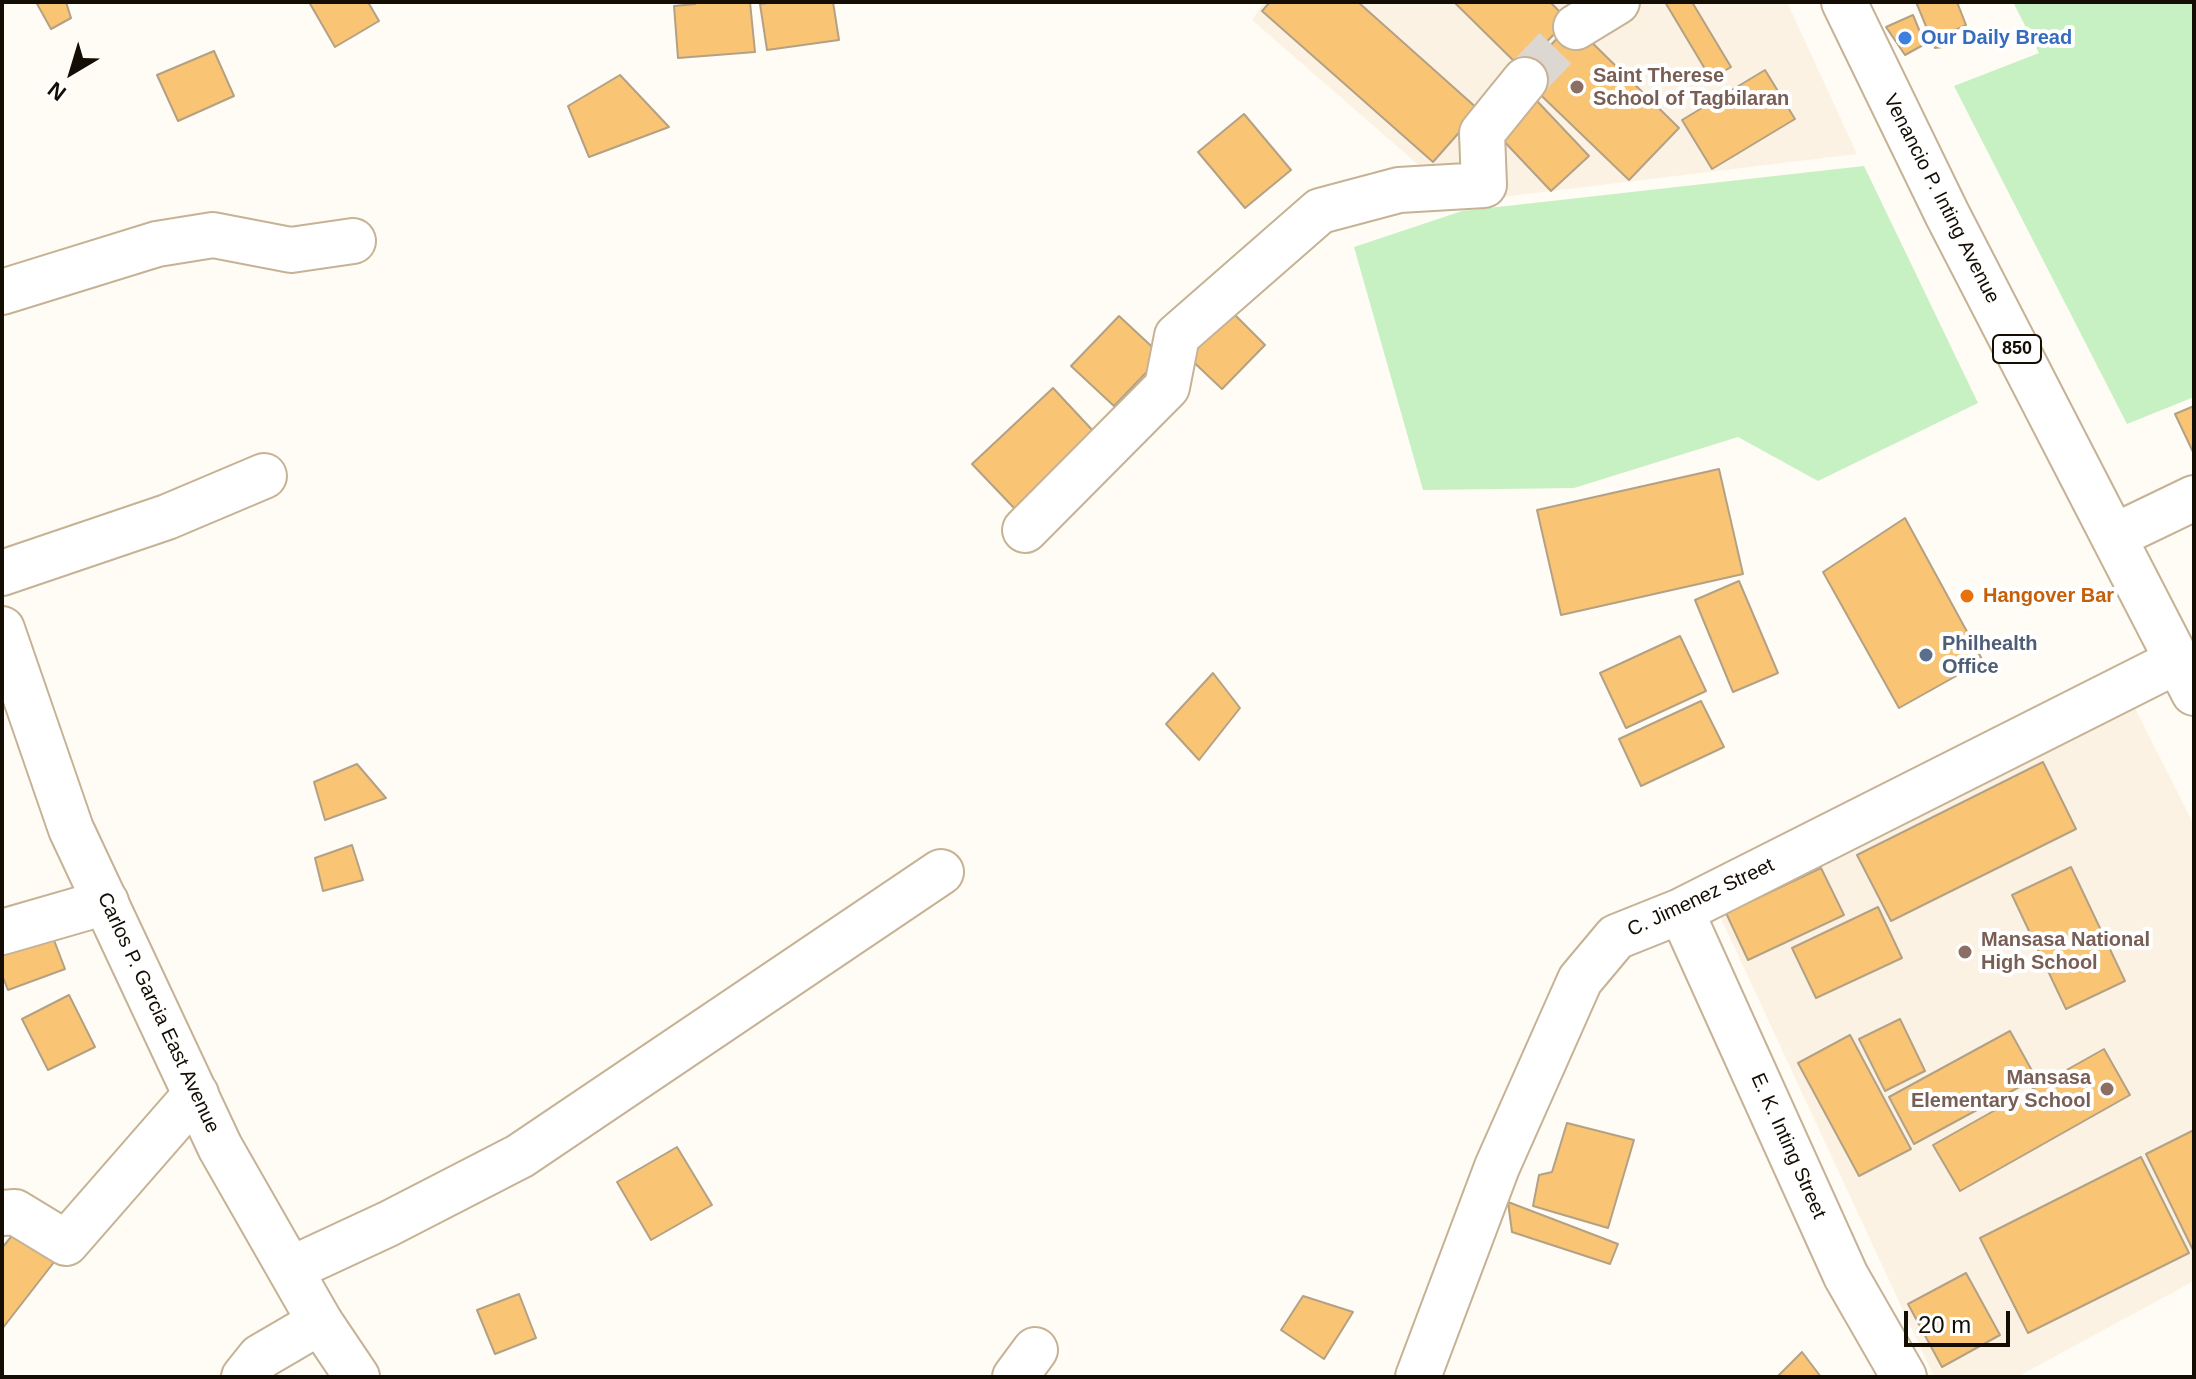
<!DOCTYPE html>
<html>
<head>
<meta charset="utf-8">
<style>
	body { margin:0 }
	#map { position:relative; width:2196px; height:1379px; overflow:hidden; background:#fffbf5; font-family:Arial,sans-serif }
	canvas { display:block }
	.frame { position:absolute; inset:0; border:4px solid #130d04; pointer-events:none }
	.north { position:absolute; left:32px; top:32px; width:80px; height:80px; -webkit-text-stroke:6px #fff; paint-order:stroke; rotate:218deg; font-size:22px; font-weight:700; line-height:32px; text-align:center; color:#130d04 }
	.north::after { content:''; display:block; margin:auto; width:28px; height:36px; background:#130d04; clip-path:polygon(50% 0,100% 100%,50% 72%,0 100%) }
	.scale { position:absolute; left:1904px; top:1311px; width:106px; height:36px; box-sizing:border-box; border:4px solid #130d04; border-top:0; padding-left:10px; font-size:24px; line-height:28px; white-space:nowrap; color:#130d04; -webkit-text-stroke:6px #fff; paint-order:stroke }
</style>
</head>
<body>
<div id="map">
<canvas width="2196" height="1379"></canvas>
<div class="frame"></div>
<div class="north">N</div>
<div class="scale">20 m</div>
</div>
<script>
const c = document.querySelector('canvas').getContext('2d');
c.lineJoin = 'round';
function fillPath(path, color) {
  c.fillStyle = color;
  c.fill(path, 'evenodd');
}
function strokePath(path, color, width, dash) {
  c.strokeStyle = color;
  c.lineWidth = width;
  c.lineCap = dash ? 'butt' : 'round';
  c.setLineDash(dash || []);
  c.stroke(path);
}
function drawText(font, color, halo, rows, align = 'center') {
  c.font = font + ' Arial,sans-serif';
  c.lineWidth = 8;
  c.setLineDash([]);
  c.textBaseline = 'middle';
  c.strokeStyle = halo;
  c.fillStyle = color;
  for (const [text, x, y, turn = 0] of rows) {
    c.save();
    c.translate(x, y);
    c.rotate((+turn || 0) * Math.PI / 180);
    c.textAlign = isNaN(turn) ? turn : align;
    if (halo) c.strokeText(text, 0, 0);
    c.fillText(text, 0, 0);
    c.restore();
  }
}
fillPath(new Path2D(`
	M1264,2H1787L1857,154L1461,202L1252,20Z
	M2133,704L2194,825V1281L2017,1377H1934L1718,912Z`), '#fcf2e4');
fillPath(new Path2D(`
	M2013,2H2194V397L2127,424L1954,86L2039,53Z
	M1864,166L1978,403L1818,481L1738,437L1574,488L1423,490L1354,247L1462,211Z`), '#c7f1c2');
const building = new Path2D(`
	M36,2H66L71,18L51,29Z
	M309,2H368L379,21L335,47Z
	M695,2H750L755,52L678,58L674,6L695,4Z
	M775,2H833L839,40L767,50L760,4Z
	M1270,2H1358L1479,110L1433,162L1262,11Z
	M1454,2H1550L1568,20L1521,68Z
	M1665,2H1692L1731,67L1711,79Z
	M1916,2H1957L1966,25L1947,34L1951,46L1935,48Z
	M1913,15L1925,44L1905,55L1886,27Z
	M1572,23L1679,128L1629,180L1521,76Z
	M214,51L234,96L178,121L157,75Z
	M1765,70L1795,119L1712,169L1682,120Z
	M620,75L669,127L589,157L568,106Z
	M1537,101L1589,156L1551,191L1499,136Z
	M1244,114L1291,170L1245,208L1198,152Z
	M1229,309L1265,345L1222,389L1185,354Z
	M1119,316L1162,356L1114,406L1071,366Z
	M1053,388L1096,434L1015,509L972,464Z
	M2194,406V454L2175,414Z
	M1719,469L1743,574L1561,615L1537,510Z
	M1905,518L1983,661L1899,708L1823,572Z
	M1739,581L1778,673L1733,692L1695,600Z
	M1680,636L1706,691L1626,728L1600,673Z
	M1213,673L1240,708L1199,760L1166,724Z
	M1701,701L1724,747L1641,786L1619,739Z
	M2043,762L2076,829L1891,921L1857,855Z
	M357,764L386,798L325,820L314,782Z
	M352,845L363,880L323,891L315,858Z
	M2071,867L2125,981L2066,1009L2012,895Z
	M1821,868L1844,915L1748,960L1726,913Z
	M1878,907L1902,958L1816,998L1792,948Z
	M49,927L65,969L8,990L2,975V944Z
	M69,995L95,1047L48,1070L22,1019Z
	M1900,1019L1925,1071L1885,1091L1859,1039Z
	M2010,1031L2036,1078L1914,1144L1889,1097Z
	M1850,1035L1911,1149L1859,1176L1798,1063Z
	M2104,1049L2130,1095L1960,1191L1933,1145Z
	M1567,1123L1634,1140L1608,1228L1533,1206L1539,1175L1552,1172Z
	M2194,1130V1252L2146,1154Z
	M677,1147L712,1205L651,1240L617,1182Z
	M2141,1157L2189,1253L2028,1333L1980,1238Z
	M1508,1202L1618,1244L1610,1264L1512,1232Z
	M19,1227L58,1257L2,1329V1248Z
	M1966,1273L2000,1335L1942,1367L1908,1304Z
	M519,1294L536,1338L495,1354L477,1310Z
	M1303,1296L1353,1312L1324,1359L1281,1330Z
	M1802,1352L1821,1377H1777Z`);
fillPath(building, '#f9c574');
strokePath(building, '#b4a184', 2);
strokePath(new Path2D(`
	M1525,80L1576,27`), '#dcd7d1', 44, [44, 22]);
const minor = new Path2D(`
	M1576,27L1617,2
	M2,292L157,244L213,235L291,250L353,241
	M1025,530L1167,387L1177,336L1320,211L1399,190L1484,185L1482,133L1525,80
	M2115,536L2194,498
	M2,573L167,517L264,476
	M1681,911L1846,1276L1904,1377
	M2,932L106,902
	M2,1213L15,1212L66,1243L196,1094
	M291,1269L388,1224L520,1156L941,872
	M244,1377L260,1357L320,1322
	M1015,1377L1035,1350
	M1418,1377L1497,1167L1580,980L1616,937L1681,911L2177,661`);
const major = new Path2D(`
	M1844,2L1947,214L2194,693
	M2,629L71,829L220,1147L320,1322L357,1377`);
strokePath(minor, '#c6b295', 48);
strokePath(major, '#c6b295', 48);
strokePath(minor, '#fff', 44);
strokePath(major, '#fff', 44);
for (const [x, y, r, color] of [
	[1905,38,8,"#3f7fe0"],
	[1577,87,8,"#8d6e63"],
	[1967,596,8,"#e8710a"],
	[1926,655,8,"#5c6f8a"],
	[1965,952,8,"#8d6e63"],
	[2107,1089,8,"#8d6e63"]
]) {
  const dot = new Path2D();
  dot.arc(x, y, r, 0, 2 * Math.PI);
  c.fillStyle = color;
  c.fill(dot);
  strokePath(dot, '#fff', 3);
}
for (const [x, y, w] of [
	[2017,349,48]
]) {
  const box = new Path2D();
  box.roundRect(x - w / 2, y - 14, w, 28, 6);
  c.fillStyle = '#fff';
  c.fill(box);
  strokePath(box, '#130d04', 2);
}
drawText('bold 18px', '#130d04', null, [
	["850",2017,349]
]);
drawText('bold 20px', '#366cbe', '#fff', [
	["Our Daily Bread",1921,38]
], 'left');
drawText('bold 20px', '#785e54', '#fff', [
	["Saint Therese",1593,76],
	["School of Tagbilaran",1593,99],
	["Mansasa National",1981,940],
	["High School",1981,963],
	["Mansasa",2091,1078,"right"],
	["Elementary School",2091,1101,"right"]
], 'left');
drawText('20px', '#130d04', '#fff', [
	["Venancio P. Inting Avenue",1941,199,63],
	["C. Jimenez Street",1701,898,-25],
	["Carlos P. Garcia East Avenue",158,1013,65],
	["E. K. Inting Street",1788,1146,66]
]);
drawText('bold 20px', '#c56008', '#fff', [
	["Hangover Bar",1983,596]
], 'left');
drawText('bold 20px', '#4e5e75', '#fff', [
	["Philhealth",1942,644],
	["Office",1942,667]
], 'left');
</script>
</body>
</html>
